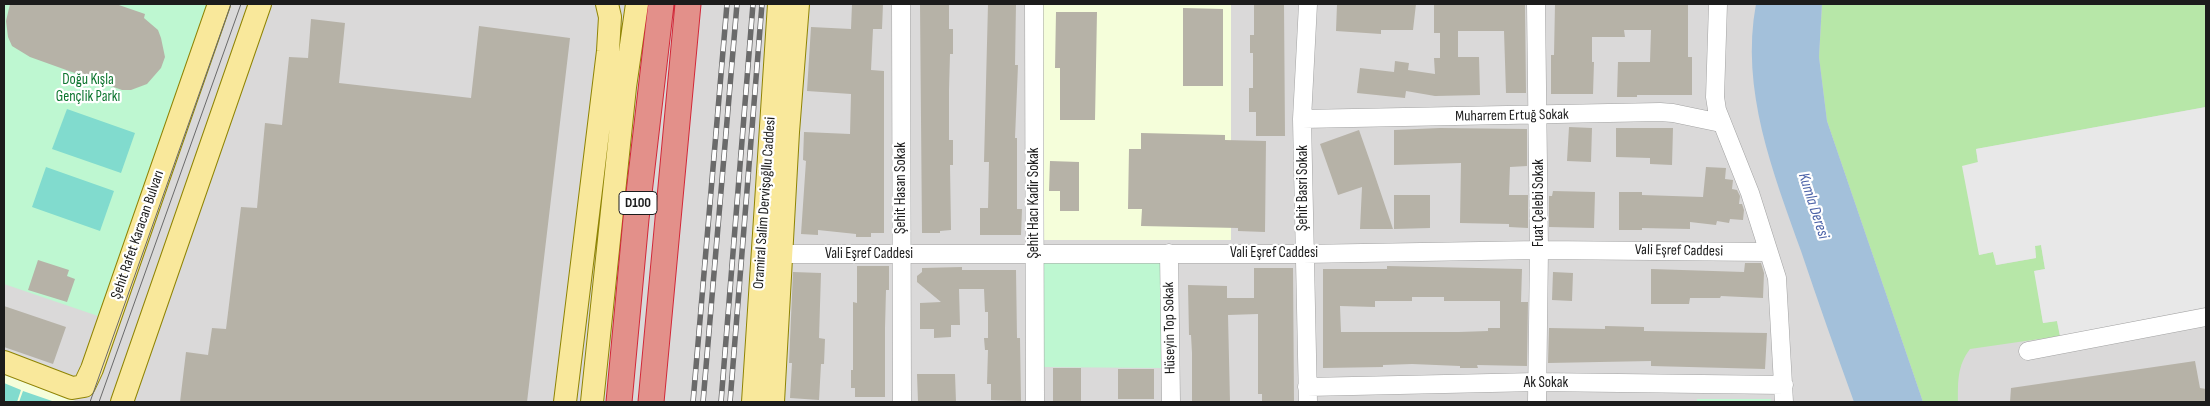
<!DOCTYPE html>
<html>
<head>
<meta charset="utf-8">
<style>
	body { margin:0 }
	#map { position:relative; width:2210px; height:406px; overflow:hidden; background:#edece2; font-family:"Sofia Sans Condensed",sans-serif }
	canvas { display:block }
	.frame { position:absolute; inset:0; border:5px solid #1c1c1c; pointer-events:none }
</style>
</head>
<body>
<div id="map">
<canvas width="2210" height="406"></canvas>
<div class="frame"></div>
</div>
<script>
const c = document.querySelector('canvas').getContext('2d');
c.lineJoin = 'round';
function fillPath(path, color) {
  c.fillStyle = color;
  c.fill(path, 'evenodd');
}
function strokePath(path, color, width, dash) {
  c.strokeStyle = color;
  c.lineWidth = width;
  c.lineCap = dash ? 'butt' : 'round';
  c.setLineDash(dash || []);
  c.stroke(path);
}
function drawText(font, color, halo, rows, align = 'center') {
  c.font = font + ' "Sofia Sans Condensed",sans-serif';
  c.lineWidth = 4.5;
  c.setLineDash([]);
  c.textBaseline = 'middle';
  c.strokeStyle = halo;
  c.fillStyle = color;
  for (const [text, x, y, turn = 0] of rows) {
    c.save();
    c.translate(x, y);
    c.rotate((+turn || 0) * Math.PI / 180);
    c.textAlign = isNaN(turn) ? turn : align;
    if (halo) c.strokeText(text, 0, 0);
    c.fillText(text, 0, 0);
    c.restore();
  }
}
fillPath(new Path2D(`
	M4,4H2206V402H4Z`), '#dad9d9');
fillPath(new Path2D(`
	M1043,4H1231V240H1043Z
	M4,375L78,402H4Z`), '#f5feda');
fillPath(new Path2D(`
	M1822,4H2206V107L1976,149L1978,163L1979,255L1993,252L1997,265L2036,258L2035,246L2041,245L2045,269L2035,271L2043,323L2057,321L2060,336L1970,349C1957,366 1958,382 1958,402H1923L1827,121L1819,57Z`), '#b7e7a8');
fillPath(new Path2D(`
	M4,4H208L98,316L4,284Z
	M1041,261L1162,262V368L1041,367Z
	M1697,399H1771V402H1697Z`), '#bef7d1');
fillPath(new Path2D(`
	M67,109L135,133L121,173L52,149Z
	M46,167L114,191L100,231L32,207Z
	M4,383L21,390L17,402H4Z
	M23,391L55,402H19Z`), '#81dbce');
fillPath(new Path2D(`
	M2206,107V307L2060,336L2057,321L2043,323L2034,271L2045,269L2041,245L2035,246L2036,258L1996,265L1993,252L1979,255L1962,166L1978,162L1976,149Z`), '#e8e8e8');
fillPath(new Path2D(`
	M1756,4H1822L1819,57L1827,121L1923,402H1854C1836,352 1818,302 1801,251C1773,172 1740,90 1756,4Z`), '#a3c0da');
fillPath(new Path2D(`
	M10,4H116L145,14L144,18L158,30L161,38L165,57L161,68L147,84L131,90H122L30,57L12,46L8,37L6,21Z
	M852,4H883L882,29H873L871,70L884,71V233H871V237H856V234L818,230V235L801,234L806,161L803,160L804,132L850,134L851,94L807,91L811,27L851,29Z
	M920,4H949V29H953V54H950L949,90V140H953V165H950L951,230L940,231V233H922Z
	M988,4H1016L1015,65H1018L1015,138H1017V209H1022L1021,235H980V208H988L989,162H984Z
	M1254,4H1284L1285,136H1256V112H1249V88H1253V53H1250V35H1254Z
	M1337,4H1416L1413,30H1381V34L1336,31Z
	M1434,4H1525L1526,93H1506L1504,31H1458V57H1479L1480,95L1435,96L1406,91L1405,98L1357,93L1360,68L1394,72L1395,61L1409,63L1408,70L1435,74L1434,58H1440V33H1434Z
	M1555,4H1688V57H1692V95H1637V97H1617L1618,62H1650L1651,30H1624L1625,37H1592V62H1594L1593,94H1551V55H1554Z
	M1183,8L1223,9V86H1183Z
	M1056,12H1097L1095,120H1060V68H1055Z
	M311,19L345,23L339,83L471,98L479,26L570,38L527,402H180L186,352L208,355L212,328L226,329L241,207L257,208L265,123L282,125L289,57L308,58Z
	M1569,127L1592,128L1591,162L1567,161Z
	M1440,128L1527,129V166L1510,167L1509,195H1528V228L1509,227V224L1460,223L1461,163L1394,165V130Z
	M1616,128H1673L1672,165L1650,164V158L1616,157Z
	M1359,130L1371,164L1393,229H1360L1362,187L1338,195L1320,144Z
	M1141,133L1225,135V140L1266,141L1265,232L1238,231V228L1141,226L1142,209H1128L1129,149H1141Z
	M1050,161L1079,162V211H1060V191H1049Z
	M1706,167L1726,168L1725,179L1733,180L1732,189L1737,190L1740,196L1739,204H1742L1744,210L1743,220L1730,219L1729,223L1717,221L1716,225L1690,222V229L1642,228V230H1619V192H1642V195L1703,197Z
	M1553,191L1595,192L1594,228L1549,227V196H1552Z
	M1394,195H1430V228L1394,229Z
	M38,260L69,270L67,276L75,279L67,302L28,290Z
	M1745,263H1761L1764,273L1763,298L1721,296L1720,298H1690L1689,304H1651V269L1744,272Z
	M857,266H889V290H886L885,328V397H855V388H851V370H853V302L857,303Z
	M1387,266L1522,269L1521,302H1528L1527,366L1477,365L1478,368H1460V366L1412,364L1383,365V367L1323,368V269H1387ZM1412,297H1444V301H1500V328H1488V331L1459,332H1341L1340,306L1375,307V301H1412Z
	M962,267V270H1016L1017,338H1020L1021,401L991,400V384H987L988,350H985L984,338H988V312H985L984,289H959L960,325H951V337L934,338V329H920V303L941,302L917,282V276L922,272V268Z
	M1254,268H1293L1294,402H1262V394H1258V314L1228,315L1230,402H1192V353L1191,335H1189L1188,285L1227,286V298H1254Z
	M793,272L821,273L819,338L825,339L824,364H821L819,400L790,398L792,363H789Z
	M1553,272L1573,273L1572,301L1552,300Z
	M4,306L66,327L53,364L4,347Z
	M1605,326L1644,327V331L1767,333L1765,369L1651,366V361L1548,363L1549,328L1605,329Z
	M2195,361L2200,388L2206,389V402H2010L2011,388Z
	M1053,368H1081V401H1053Z
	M1118,369H1154V399H1118Z
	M917,374H955L956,402H918Z`), '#b6b2a7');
const minor = new Path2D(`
	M901,4L902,402
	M1034,4L1035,402
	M1536,4L1539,250L1537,402
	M1718,4L1715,97L1717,110L1750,193L1777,278L1784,402
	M1302,119L1660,112L1673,113L1721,123
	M1169,253L1171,402
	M781,254H1303L1539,250L1768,252
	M2028,351L2206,317
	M1307,387L1537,382L1784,385
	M1308,402L1302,119L1308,4`);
const major = new Path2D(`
	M4,362L72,388L84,386L92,369L219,4
	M122,402L260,4
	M565,402L608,51L610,17L607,4
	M592,402L625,87L637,4
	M753,402L779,4
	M773,402L788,132L798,4`);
const highway = new Path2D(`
	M619,402L636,219L661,4
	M651,402L688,4`);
strokePath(minor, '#a3a3a3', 19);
strokePath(major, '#8f8404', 24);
strokePath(highway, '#d12838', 27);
strokePath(minor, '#fff', 18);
strokePath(major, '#f9e89b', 22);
strokePath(highway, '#e3908a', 25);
strokePath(new Path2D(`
	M90,402L231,4
	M99,402L241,4`), '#6a6a6a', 1);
const rail = new Path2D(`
	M693,402L727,4
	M703,402L737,4
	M721,402L753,4
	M730,402L762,4`);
strokePath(rail, '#6a6a6a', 5.5);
strokePath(rail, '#fff', 4, [11]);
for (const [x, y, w] of [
	[638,203,38]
]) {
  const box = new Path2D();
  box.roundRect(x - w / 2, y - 11.5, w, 23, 4);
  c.fillStyle = '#fff';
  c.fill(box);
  strokePath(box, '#1c1c1c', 1);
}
drawText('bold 14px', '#1c1c1c', null, [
	["D100",638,203]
]);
drawText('15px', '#0e7630', '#fff', [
	["Doğu Kışla",88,80],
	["Gençlik Parkı",88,97]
]);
drawText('15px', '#1c1c1c', '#fff', [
	["Muharrem Ertuğ Sokak",1512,116,-1],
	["Şehit Hasan Sokak",901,188,-90],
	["Şehit Basri Sokak",1303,188,-90],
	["Oramiral Salim Dervişoğllu Caddesi",765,203,-86],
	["Şehit Hacı Kadir Sokak",1034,203,-90],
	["Fuat Çelebi Sokak",1539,203,-90],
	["Şehit Rafet Karacan Bulvarı",138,235,-71],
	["Vali Eşref Caddesi",1679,251,1],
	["Vali Eşref Caddesi",1274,253],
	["Vali Eşref Caddesi",869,254],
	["Hüseyin Top Sokak",1170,328,-91],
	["Ak Sokak",1546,383]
]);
drawText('italic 16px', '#4c63a8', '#fff', [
	["Kumla Deresi",1813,206,72]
]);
</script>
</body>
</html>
